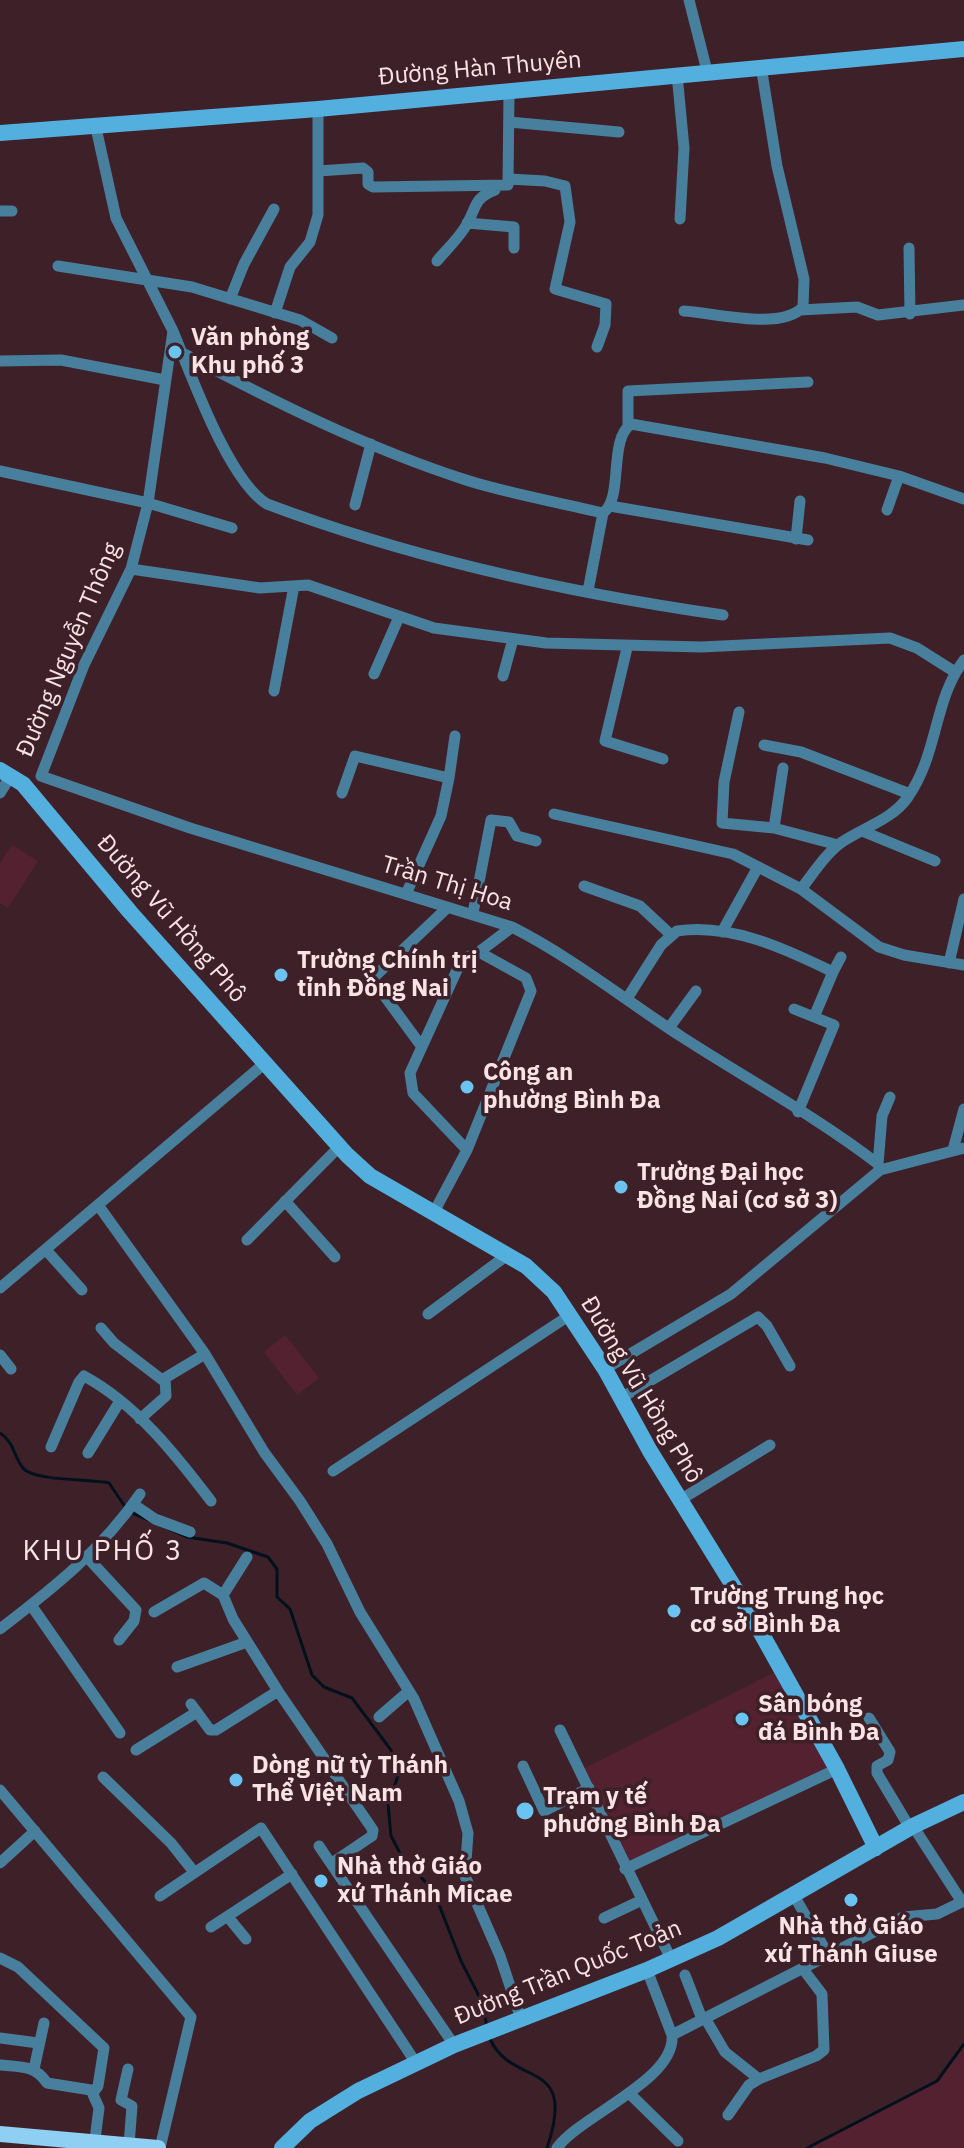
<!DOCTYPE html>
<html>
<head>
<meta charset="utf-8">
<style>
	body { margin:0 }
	canvas { display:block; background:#3e2028 }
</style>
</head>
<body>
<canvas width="964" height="2148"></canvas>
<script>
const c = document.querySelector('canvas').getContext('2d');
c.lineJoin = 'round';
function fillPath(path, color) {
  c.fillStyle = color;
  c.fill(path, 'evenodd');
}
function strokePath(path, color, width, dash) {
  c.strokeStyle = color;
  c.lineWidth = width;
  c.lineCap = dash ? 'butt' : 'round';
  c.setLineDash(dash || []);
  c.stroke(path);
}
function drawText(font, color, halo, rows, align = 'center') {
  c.font = font + ' "IBM Plex Sans",sans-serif';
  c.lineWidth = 7;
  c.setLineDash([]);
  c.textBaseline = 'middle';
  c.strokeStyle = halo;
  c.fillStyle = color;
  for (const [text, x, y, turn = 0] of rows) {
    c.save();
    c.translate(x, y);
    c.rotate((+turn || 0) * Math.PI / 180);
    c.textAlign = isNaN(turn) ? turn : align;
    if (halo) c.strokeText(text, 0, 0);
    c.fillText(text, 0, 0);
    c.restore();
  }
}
fillPath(new Path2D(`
	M12,845L38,861L8,908L0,903V863Z
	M285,1335L319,1378L297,1395L264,1352Z
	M777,1671L830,1768L627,1865L583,1769Z
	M964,2044V2148H807L937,2081Z`), '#532130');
strokePath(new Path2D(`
	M0,1433C15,1443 13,1456 23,1468C33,1481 91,1479 109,1483L126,1508
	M132,1513L187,1537L227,1543L268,1557L277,1569V1597L290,1609L312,1675L324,1687L352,1698L391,1750L399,1773L388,1804L391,1836L400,1853L434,1892L461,1961L482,2002L487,2027
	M490,2039C513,2089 578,2056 547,2148
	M807,2148L937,2081L964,2044`), '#00111e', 3);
strokePath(new Path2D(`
	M689,0L707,71
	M677,74L684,148L680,219
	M509,122L619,132
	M318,171L363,168L368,172V184L373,187L508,185L509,92
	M509,179L545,181L565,186L570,222L555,289L606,304L605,325L597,347
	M0,211H12
	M467,223L514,227V248
	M909,248L910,314
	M437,261C447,249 460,237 467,224C477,206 474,198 495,190
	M58,266L192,287L300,320L332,338
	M230,299L244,264L274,209
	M800,310L857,307L878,315L964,305
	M684,311C715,313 781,331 803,307L804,279L777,166L761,66
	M275,313L290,267L310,242L318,215V109
	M173,331C191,374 228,480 267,504C413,559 569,593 723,615
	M181,352C272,401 367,448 466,480C510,494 558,502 603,513
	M0,361L61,360L165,380
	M628,425V391L808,382
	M0,471L148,503L232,528
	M355,505L371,444
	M610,506L808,540
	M887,510L899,476
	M796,539L800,501
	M131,569L260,588L308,585L434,628L546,643L701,647L890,638L917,648L955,672
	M588,591L603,513C624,498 608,440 631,424L825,458L899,476L964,499
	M627,648L605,741L663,759
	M374,674L399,617
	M503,676L513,639
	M274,691L294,586
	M739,712L724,782L722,823L774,828L838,845
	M764,745L801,752L910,794
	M41,776L190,828L512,927C573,958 625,1000 682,1037C747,1079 817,1117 878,1164L880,1170
	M41,776L84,665L131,569L148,503L173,331L116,218L96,128
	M449,778L455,736
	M0,793L10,777
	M342,793L355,756L449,778L441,816L406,894
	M554,814L733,854L801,889L879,947L904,955L964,965
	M774,828L783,768
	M862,831L935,861
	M584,886L640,906L670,934
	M801,889C813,874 825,854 842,842C864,827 892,820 908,797C939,752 933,701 964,660
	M473,913L491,820L509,822L517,836L536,841
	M722,932L758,867
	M949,963L964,899
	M628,997L661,945L677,931C731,923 786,949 833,972L841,957
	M794,1009L834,1025L798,1112
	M814,1017L833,972
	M669,1028L696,991
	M422,1047L372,979L447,908
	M467,1150L413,1093L410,1073L462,959L479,952L512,927
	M953,1150L964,1109
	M878,1164L882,1116L890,1097
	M285,1201L335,1257
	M98,1205L205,1354L264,1452L300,1501L327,1544L360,1612L414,1699L459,1801L468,1833L465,1876L500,1956L521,2019
	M433,1214L467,1150L531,991L526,978L479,952
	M247,1240L339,1147
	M46,1250L82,1290
	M0,1288L265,1063
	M428,1314L506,1256
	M101,1328L114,1343L165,1382
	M0,1355L11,1369
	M605,1369L731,1294L880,1170L964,1148
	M621,1398L758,1317L767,1326L790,1366
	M140,1419L166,1396L165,1378L205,1354
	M51,1447L79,1382L84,1376C136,1404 176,1455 211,1501
	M88,1453L120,1401
	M333,1471L570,1315
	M680,1500L770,1445
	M133,1504L155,1519L190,1532
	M87,1557L136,1610L134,1621L119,1640
	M223,1595L247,1557
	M31,1605L120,1733
	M154,1612L204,1583L223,1595L233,1619L278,1691L373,1830L372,1836L332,1863
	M0,1629C52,1589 102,1550 140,1494
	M177,1667L247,1642
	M191,1704L210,1730H216L278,1691
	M379,1717L409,1691
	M869,1718L890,1752L888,1760L877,1766V1773L910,1828
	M560,1730L671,1959
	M136,1750L197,1712
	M523,1766L544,1811L589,1788
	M103,1777L171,1843L194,1872
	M0,1790L191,2017L160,2148
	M913,1826L962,1902
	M319,1846L454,2045
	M0,1863L35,1831
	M625,1869L837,1769
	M793,1894L829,1956
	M160,1896L261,1828L416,2063
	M228,1917L246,1939
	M604,1918L640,1901
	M211,1927L292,1874
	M0,1958L18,1967L104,2048L98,2086L93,2093
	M647,1970L672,2035L903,1917L937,1914L964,1901
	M685,1975L702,2019
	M705,2018L725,2052L759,2079L816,2056L824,2050L822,1994L803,1969
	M0,2038L38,2043
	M0,2065C21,2067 35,2065 47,2083L91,2090L99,2108L94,2147
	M34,2069L44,2023
	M128,2069L121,2100L132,2106L129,2145
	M629,2093L678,2141
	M728,2115L749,2085L759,2079
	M557,2148C581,2115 676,2080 672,2035`), '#487f9c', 11);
strokePath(new Path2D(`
	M0,133L318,109L964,49
	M0,770L23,784L130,912L347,1155L370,1176L526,1266L554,1292L605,1369L650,1451L750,1613L837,1769L876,1848
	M282,2148L310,2121L358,2091L454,2045L647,1970L718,1938L913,1826L964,1802`), '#52afde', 16);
strokePath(new Path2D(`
	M0,2134L158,2148`), '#8ecff3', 16);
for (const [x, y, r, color] of [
	[175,352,8,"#6bc3f2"],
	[281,975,8,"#6bc3f2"],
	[467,1087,8,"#6bc3f2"],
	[621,1187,8,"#6bc3f2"],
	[674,1611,8,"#6bc3f2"],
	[742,1719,8,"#6bc3f2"],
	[236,1780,8,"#6bc3f2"],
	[525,1811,10,"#6bc3f2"],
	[321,1881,8,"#6bc3f2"],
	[851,1900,8,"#6bc3f2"]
]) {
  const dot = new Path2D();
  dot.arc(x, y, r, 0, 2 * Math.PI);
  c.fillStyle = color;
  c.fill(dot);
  strokePath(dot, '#3e2028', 3);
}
drawText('24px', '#f9e3e7', '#3e2028', [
	["Đường Hàn Thuyên",480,69,-5],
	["Đường Nguyễn Thông",69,650,-67],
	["Trần Thị Hoa",447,884,17],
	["Đường Vũ Hồng Phô",171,919,49],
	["Đường Vũ Hồng Phô",641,1390,59],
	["Đường Trần Quốc Toản",568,1973,-22]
]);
drawText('bold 24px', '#f9e3e7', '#3e2028', [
	["Văn phòng",191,338],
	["Khu phố 3",191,366],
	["Trường Chính trị",297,961],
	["tỉnh Đồng Nai",297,989],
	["Công an",483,1073],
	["phường Bình Đa",483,1101],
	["Trường Đại học",637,1173],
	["Đồng Nai (cơ sở 3)",637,1201],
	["Trường Trung học",690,1597],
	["cơ sở Bình Đa",690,1625],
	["Sân bóng",758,1705],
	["đá Bình Đa",758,1733],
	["Dòng nữ tỳ Thánh",252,1766],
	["Thể Việt Nam",252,1794],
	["Trạm y tế",543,1797],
	["phường Bình Đa",543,1825],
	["Nhà thờ Giáo",337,1867],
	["xứ Thánh Micae",337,1895],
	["Nhà thờ Giáo",851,1927,"center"],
	["xứ Thánh Giuse",851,1955,"center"]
], 'left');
c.letterSpacing = '2px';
drawText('28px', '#f9e3e7', '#3e2028', [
	["KHU PHỐ 3",103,1552]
]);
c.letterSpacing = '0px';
</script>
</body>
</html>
